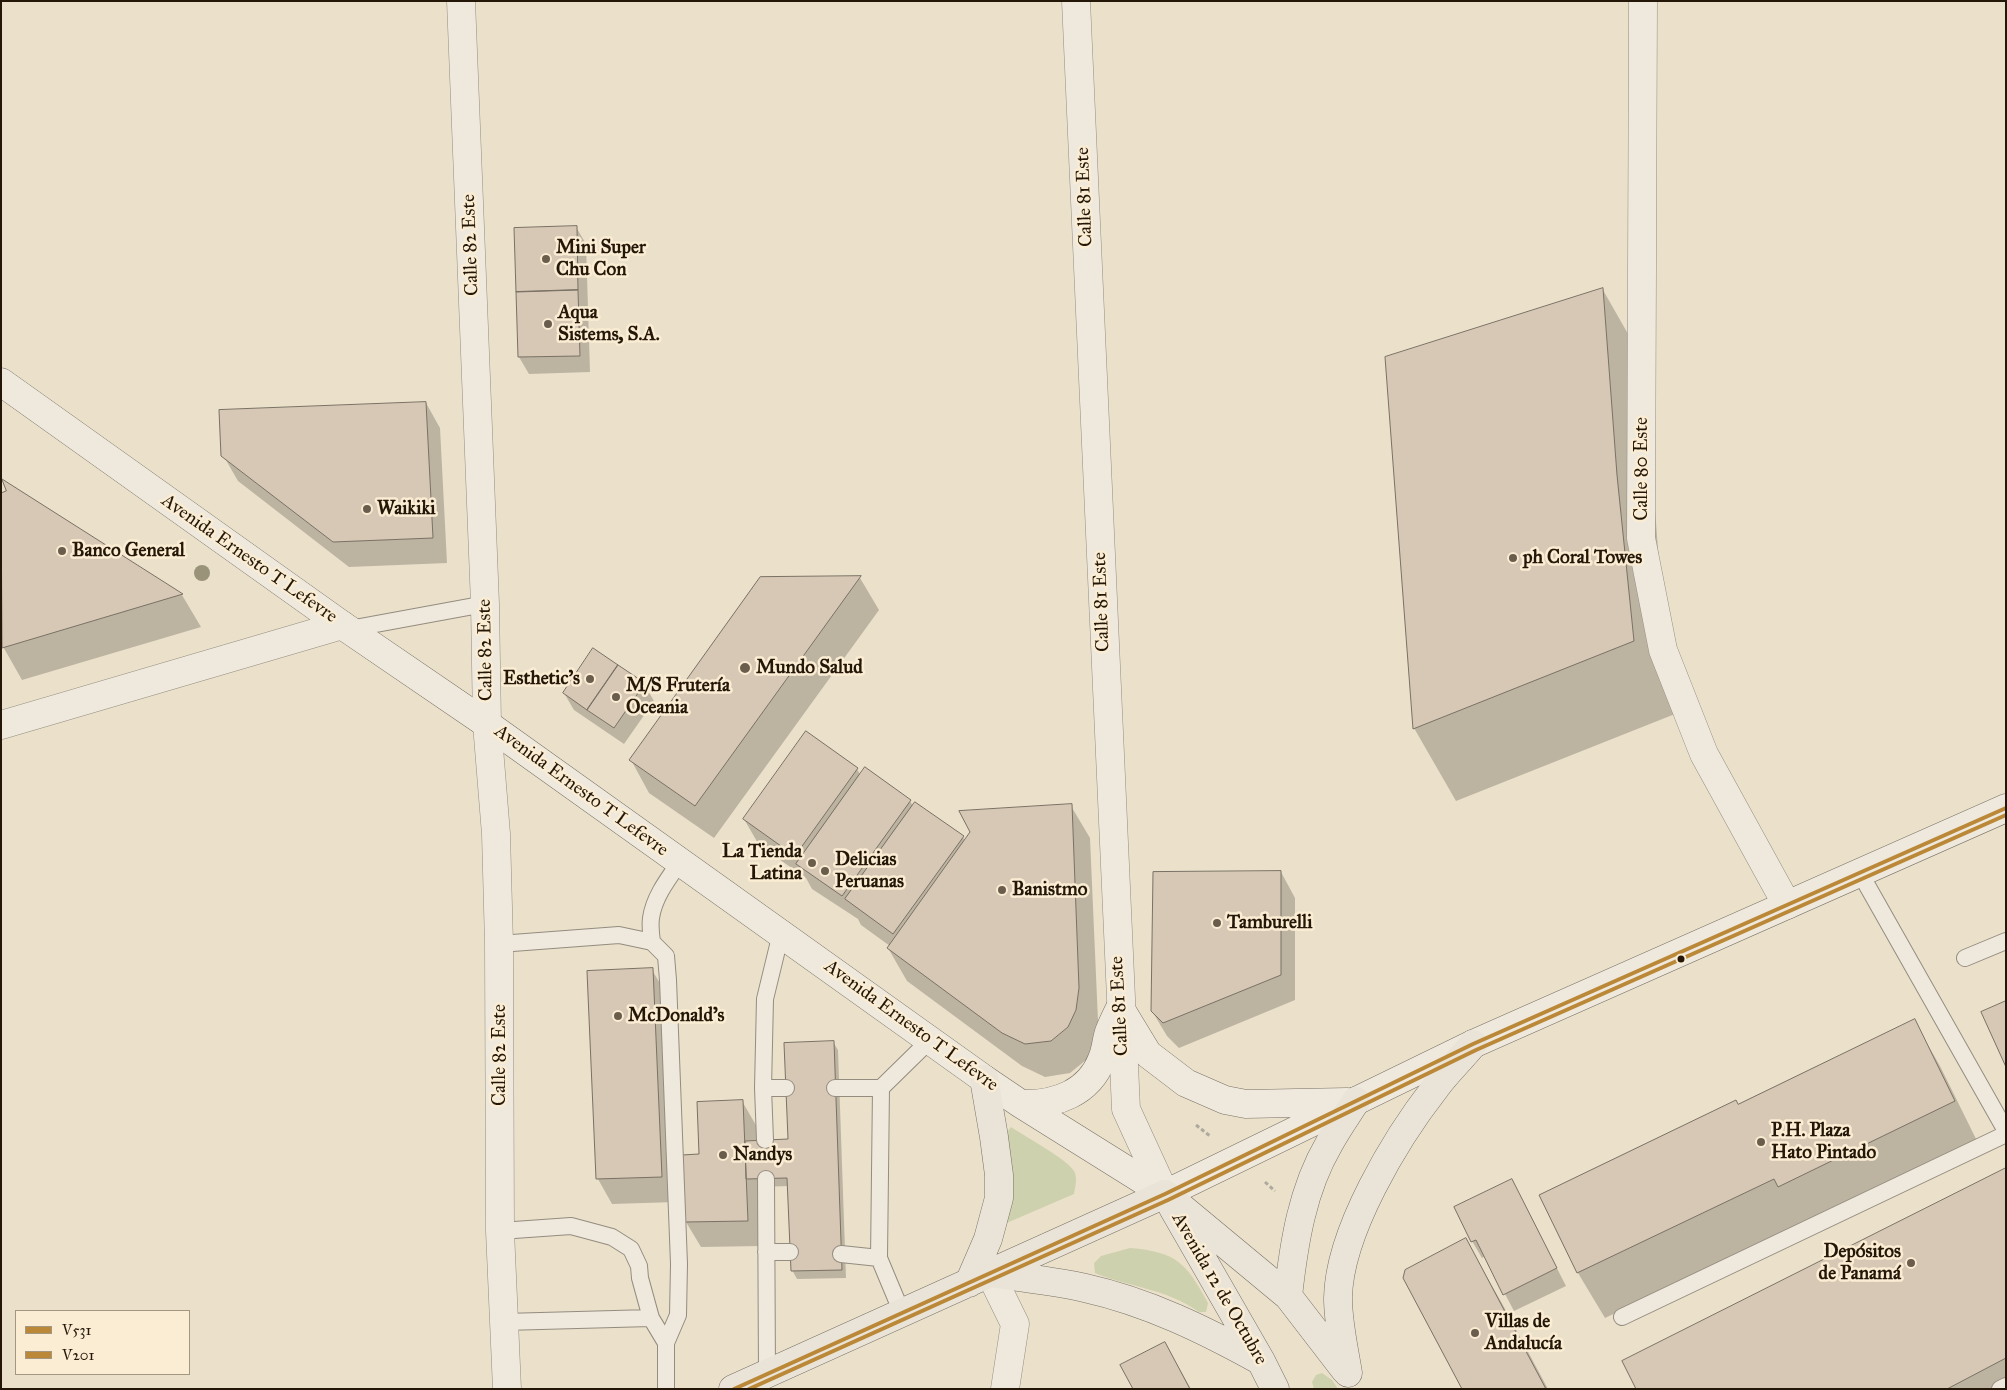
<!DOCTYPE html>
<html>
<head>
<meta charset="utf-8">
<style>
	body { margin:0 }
	#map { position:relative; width:2007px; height:1390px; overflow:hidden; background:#ebe0ca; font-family:"IM FELL Great Primer",serif }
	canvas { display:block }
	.frame { position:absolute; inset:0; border:2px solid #241708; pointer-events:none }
	.legend { position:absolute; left:15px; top:1310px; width:175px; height:65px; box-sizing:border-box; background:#faedd4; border:1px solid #a49782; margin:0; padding:6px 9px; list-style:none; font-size:15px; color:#241708 }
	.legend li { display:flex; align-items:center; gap:10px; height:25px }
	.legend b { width:25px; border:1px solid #a49782 }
</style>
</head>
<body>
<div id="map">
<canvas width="2007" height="1390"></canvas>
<div class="frame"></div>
<ul class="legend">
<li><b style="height:6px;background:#bb8837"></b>V531</li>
<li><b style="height:6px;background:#bb8837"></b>V201</li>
</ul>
</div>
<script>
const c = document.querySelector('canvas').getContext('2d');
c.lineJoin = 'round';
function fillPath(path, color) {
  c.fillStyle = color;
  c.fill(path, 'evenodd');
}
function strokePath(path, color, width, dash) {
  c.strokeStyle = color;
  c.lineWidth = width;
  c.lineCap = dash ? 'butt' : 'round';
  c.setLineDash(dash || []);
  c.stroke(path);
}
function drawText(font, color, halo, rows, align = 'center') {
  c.font = font + ' "IM FELL Great Primer",serif';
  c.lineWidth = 5;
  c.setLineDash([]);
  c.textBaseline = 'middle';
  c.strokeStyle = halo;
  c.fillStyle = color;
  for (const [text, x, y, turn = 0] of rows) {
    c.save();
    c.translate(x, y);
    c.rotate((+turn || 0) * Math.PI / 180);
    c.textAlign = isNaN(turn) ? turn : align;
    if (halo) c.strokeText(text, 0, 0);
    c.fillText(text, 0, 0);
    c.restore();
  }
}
fillPath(new Path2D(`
	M1011,1127C1024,1136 1067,1159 1074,1171C1078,1178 1075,1187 1074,1194L1002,1225L1005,1135Z
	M1130,1248C1177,1252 1186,1263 1208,1303L1206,1312H1199C1165,1288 1131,1288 1095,1273L1094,1263L1101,1256Z
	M1322,1373L1332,1380L1338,1389H1314L1312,1382L1316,1375Z`), '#ced1ad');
fillPath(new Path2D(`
	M576,227L586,244L590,372L529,374L519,357L515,229Z
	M1603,290L1644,362L1658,549L1675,714L1456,801L1414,728L1386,358Z
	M426,403L440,428L447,563L349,567L238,481L223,455Z
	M4,482L182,595L201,627L22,680L1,643V495L7,492Z
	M761,578H860L879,610L714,838L649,793L631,760Z
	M594,650L644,684L654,701L624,744L574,710L564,693Z
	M857,769L861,776L910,801L913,806L963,837L965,841L1071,806L1090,838L1098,1021L1094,1044L1086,1060L1070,1073L1045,1077L1022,1066L907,981L888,948L890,946L861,925L858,919L812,889L806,878L759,845L744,819Z
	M1281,872L1295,898V1000L1179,1048L1167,1036L1152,1011Z
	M652,970L667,995L676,1202L612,1204L598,1179Z
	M1914,1021L1940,1066L1980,1147L1801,1224L1605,1318L1578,1273L1541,1196L1738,1106Z
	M833,1042L838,1050L846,1278L797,1279L792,1270L789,1186L759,1187L761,1246L701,1247L686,1222L684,1156L700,1155L742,1101L757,1127L758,1142L789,1140Z
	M2006,1169V1380L1989,1389H1638Z
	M1512,1180L1566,1286L1514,1311L1485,1256L1482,1258L1472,1241Z
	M1466,1240L1504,1307L1548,1389H1464Z
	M1165,1343L1191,1389H1134Z`), '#0003');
const building = new Path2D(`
	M577,226L578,290L516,292L514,228Z
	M1603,288L1617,475L1634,641L1413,729L1385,357Z
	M578,290L580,356L518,357L516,292Z
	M426,402L433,538L333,542L221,456L219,410Z
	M2,479L183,594L2,648L1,493L6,491Z
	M861,576L695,806L629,760L760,577Z
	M593,648L618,665L587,710L563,693Z
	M618,665L645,683L614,728L587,710Z
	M806,731L858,768L795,856L743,819Z
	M865,767L911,800L842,896L796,864Z
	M915,802L964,836L893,934L845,899Z
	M1072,804L1079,988L1076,1010L1068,1027L1051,1041L1025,1044L1002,1033L887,948L970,832L959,811Z
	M1281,871V975L1163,1023L1151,1011L1153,872Z
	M653,968L662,1177L596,1179L587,971Z
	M2006,1001V1067L1981,1012Z
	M1915,1019L1955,1101L1778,1187L1774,1179L1577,1273L1539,1195L1736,1100L1738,1104Z
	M834,1041L842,1270L791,1271L787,1178L746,1179L745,1141L788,1139L784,1043Z
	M743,1100L748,1221L685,1222L682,1155L699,1154L697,1102Z
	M2006,1168V1358L1947,1389H1636L1622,1361Z
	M1512,1179L1557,1268L1503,1295L1476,1240L1471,1242L1454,1207Z
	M1466,1238L1546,1389H1462L1403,1278L1405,1270Z
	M1165,1342L1190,1389H1133L1120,1365Z`);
fillPath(building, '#d7c7b5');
strokePath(building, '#797164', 1);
const service = new Path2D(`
	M349,629L485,604
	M1860,873L2006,1131
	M652,942C651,935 650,926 651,918C654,897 668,879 680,862
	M499,944L619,935L638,939L652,942L666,956L668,980L679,1264L678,1315L666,1343
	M1965,958L2006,941
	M763,1088H786
	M835,1088H881
	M765,1140L763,1088L765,999L781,933
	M766,1179L767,1373
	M500,1231L571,1226L612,1237L631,1249L639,1266L640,1278L651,1318L666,1343V1389
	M766,1252H790
	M841,1254L879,1258
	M902,1313L879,1258L881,1088L930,1040
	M1622,1317L2006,1134
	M504,1322L651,1318
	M2000,1389L2006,1386`);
const minor = new Path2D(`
	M461,1L485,604L487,724L496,834L499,944L500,1231L507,1389
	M1643,1L1641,538L1663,650L1704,754L1787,905
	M1,725L342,625
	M990,1273L1015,1324L1005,1389`);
const tertiary = new Path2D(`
	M1076,1L1126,1109L1165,1194`);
const secondary = new Path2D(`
	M1,382L342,625L487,724L984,1079L1021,1104L1165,1194L1473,1044L2006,808
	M1120,1008L1148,1054L1186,1083L1225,1100L1246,1104L1347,1102
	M1021,1104C1056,1105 1089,1093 1102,1059C1106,1050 1106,1041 1109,1032C1112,1024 1116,1016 1120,1008`);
const primary = new Path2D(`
	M1165,1194L1288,1296L1345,1370
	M1173,1208L1261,1361L1275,1389
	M990,1273C1021,1278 1054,1281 1085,1288C1148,1302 1205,1330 1261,1361
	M969,1283L988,1239L999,1198V1175L994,1137L984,1079
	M1288,1296C1294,1243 1302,1190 1329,1144C1337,1129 1347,1115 1356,1101
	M1348,1373C1344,1348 1338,1323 1338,1298C1339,1232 1396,1138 1436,1087C1447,1072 1461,1059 1473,1044
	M733,1389L1165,1194`);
strokePath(service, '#948c7f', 18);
strokePath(minor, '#948c7f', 29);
strokePath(tertiary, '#948c7f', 29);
strokePath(secondary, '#797164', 29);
strokePath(primary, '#797164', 29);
strokePath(new Path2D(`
	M1196,1125L1210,1136
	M1265,1182L1275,1191`), '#b0a99e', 3, [4, 2.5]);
strokePath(service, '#eee8dd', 16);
strokePath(minor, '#eee8dd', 28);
strokePath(tertiary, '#eee8dd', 28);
strokePath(secondary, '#eee8dd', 28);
strokePath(primary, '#eae3d8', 28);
strokePath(new Path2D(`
	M734,1389L1165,1194L1473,1044L2006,808`), '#bb8837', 4);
strokePath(new Path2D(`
	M749,1389L1168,1200L1476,1050L2006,815`), '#bb8837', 4);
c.fillStyle = '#9a937a';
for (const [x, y] of [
	[202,573]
]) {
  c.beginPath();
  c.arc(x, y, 8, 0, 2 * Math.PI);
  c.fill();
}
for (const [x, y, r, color] of [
	[546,259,5,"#6a5d4c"],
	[548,324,5,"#6a5d4c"],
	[367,509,5,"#6a5d4c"],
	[62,551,5,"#6a5d4c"],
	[1513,558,5,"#6a5d4c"],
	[745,668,6,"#6a5d4c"],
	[590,679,5,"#6a5d4c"],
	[616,697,5,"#6a5d4c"],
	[812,863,5,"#6a5d4c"],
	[825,871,5,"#6a5d4c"],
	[1002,890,5,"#6a5d4c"],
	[1217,923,5,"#6a5d4c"],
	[1681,959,4.5,"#241708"],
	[618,1016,5,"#6a5d4c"],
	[1761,1142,5,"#6a5d4c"],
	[723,1155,5,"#6a5d4c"],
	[1911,1263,5,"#6a5d4c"],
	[1475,1333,5,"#6a5d4c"]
]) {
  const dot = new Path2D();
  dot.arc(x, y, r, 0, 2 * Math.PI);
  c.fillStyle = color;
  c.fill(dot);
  strokePath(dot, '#faedd4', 2);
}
drawText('19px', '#241708', '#faedd4', [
	["Calle 81 Este",1085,197,-92],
	["Calle 82 Este",471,245,-92],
	["Calle 80 Este",1642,469,-90],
	["Avenida Ernesto T Lefevre",249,559,35],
	["Calle 81 Este",1102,602,-92],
	["Calle 82 Este",486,650,-91],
	["Avenida Ernesto T Lefevre",581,791,36],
	["Calle 81 Este",1120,1006,-93],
	["Avenida Ernesto T Lefevre",911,1026,36],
	["Calle 82 Este",500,1055,-90],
	["Avenida 12 de Octubre",1219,1289,60]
]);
drawText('bold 19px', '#241708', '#faedd4', [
	["Mini Super",556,248],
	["Chu Con",556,270],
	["Aqua",558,313],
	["Sistems, S.A.",558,335],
	["Waikiki",377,509],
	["Banco General",72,551],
	["ph Coral Towes",1523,558],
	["Mundo Salud",756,668],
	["Esthetic's",580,679,"right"],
	["M/S Frutería",626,686],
	["Oceania",626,708],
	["La Tienda",802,852,"right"],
	["Latina",802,874,"right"],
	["Delicias",835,860],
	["Peruanas",835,882],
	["Banistmo",1012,890],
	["Tamburelli",1227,923],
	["McDonald's",628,1016],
	["P.H. Plaza",1771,1131],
	["Hato Pintado",1771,1153],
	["Nandys",733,1155],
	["Depósitos",1901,1252,"right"],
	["de Panamá",1901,1274,"right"],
	["Villas de",1485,1322],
	["Andalucía",1485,1344]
], 'left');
</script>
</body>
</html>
